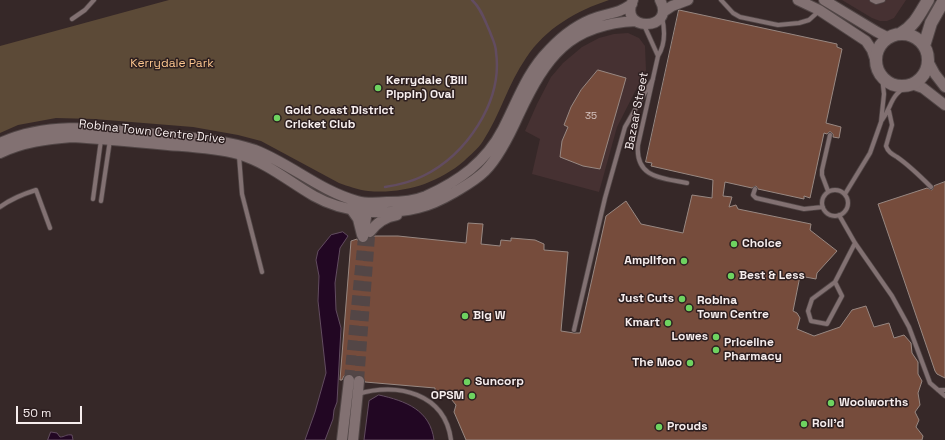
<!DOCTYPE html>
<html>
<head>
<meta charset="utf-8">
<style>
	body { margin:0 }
	#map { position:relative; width:945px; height:440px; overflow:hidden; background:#362828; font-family:"Space Grotesk",sans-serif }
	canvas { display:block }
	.scale { position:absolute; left:16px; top:406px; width:66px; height:18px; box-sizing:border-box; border:2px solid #f6eded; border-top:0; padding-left:5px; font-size:12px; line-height:14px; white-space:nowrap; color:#f6eded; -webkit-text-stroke:3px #2c1e1f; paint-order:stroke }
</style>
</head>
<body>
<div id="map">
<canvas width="945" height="440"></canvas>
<div class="scale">50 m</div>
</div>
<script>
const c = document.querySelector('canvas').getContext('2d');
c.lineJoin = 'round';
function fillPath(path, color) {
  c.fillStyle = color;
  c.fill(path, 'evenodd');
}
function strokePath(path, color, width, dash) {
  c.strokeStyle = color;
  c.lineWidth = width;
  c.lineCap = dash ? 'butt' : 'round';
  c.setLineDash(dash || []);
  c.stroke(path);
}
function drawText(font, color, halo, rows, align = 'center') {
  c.font = font + ' "Space Grotesk",sans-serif';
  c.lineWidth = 3;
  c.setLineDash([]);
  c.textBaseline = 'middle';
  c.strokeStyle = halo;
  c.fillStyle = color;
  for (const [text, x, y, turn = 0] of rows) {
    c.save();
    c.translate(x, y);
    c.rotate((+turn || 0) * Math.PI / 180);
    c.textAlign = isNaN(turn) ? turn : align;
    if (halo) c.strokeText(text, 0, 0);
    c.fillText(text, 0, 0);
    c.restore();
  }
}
fillPath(new Path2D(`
	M842,0H906L894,18L887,21H880L872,18Z
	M628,33L639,38L645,46L646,70L617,127L599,192L532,174L540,139L525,131L537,104L551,77L563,63L582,47L599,38L614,34Z`), '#463132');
fillPath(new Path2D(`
	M169,0H609C576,11 546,28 526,58C508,84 500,115 483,141C478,149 470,155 464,161C437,184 403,194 368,191C358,190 348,186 339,183L261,141L238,135L193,127L94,119L56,118L18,125L0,133V46Z`), '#5c4a37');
const water = new Path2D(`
	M343,232L348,236L340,248L335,283L336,310L341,328L337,402L334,410L333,419L325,440H305L315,412L326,373L318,301L319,276L316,260L318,251L331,235Z
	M379,395C406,401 430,410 434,440H364L369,401Z
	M51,432L57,433L60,437C65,437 66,434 72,435L73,440H48Z`);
fillPath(water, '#220723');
strokePath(water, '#624c60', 1);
strokePath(new Path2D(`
	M385,187C398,185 411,182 423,176C466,155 503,102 496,52C496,45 492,38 490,32C485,21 481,8 472,0`), '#624c60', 2.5);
const building = new Path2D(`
	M679,10L837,44V47L842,49L826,123L841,127L839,138L833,137V134L831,132H829L827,134L824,133L810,198L804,196V199L758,189L756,186L752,188L725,182L723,196L732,197L729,207L736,205L738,209L811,224L810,230L837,251L817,273L816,279L800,276L793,311L797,313L800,318L797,329L814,336L840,327L852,310L866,306L874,327L889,323L894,338L904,335L911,343L912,353L918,362V374L922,381L918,393L920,405L915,412L919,420L916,427L923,436L922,440H466L454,412L456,405L447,394L435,392V388L365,382L362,376L359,375L354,377L349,374L344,376L342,380H340L351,241L357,239L359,242L362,243H366L369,238L375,236H398L466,243L468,223L483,224L481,244L500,246L501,240L511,241V238L535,240L544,244V250L568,252L561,331L574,333H580L606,216L626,201L641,224L683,233L692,195L712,198L713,180L651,166L652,163L646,162Z
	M598,70L626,78L600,169L583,166L560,157L562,141L568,127L564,125L571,107L581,90Z
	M945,182V378L937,374L935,371L878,204L927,188L932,190L934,186Z`);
fillPath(building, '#764c3c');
strokePath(building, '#988882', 1);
strokePath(new Path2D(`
	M349,380L363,237
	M359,381L370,236`), '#534646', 10, [10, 5]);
const service = new Path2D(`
	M721,0L733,13L740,17L778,25L799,23L809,20L819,11
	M872,0L876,2L883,0
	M662,17C665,30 665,45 658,56L638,145C635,178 662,178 687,183
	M72,19L85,10L94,0
	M644,25L658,56
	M889,111L892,125L886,146C888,152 892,154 897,157C910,166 920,176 931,187
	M882,120C893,105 889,97 907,86
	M239,156L242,194L262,272
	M755,189L753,195L756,198L804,209L823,207
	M822 203a13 13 0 1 1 26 0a13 13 0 1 1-26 0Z
	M828,191L822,175V170L830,135
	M845,194L870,153L881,122L884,94L882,77
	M93,199L101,140
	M101,201L110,140
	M0,207C11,199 23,194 36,190L50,228
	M839,215L855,243L892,296L909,327L930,383L945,396
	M835,282L812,299L808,311L811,321L827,324L842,296L835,282L855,243
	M574,330L605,198L625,127L653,79
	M938,390H945
	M358,394C397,382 445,393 451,440`);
const tertiary = new Path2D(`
	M633,0C617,33 677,31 660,0
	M798,0L819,10L866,41L872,50L876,62
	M824,0L877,32L889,38
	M663,12L672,6L688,0
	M928,61L935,74L945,87
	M912,84L923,88L945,105
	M0,143C52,119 109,130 164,135C195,138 226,140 255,150C291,164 320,191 357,201C367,204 377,203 387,202C401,202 414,201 426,196C459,181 486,162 503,129C517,102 527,72 549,50C562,36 579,23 598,17C613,12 617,14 632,4
	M0,153C23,142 47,139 72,137C104,139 136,142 168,145C192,147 215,148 238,154C268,163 288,181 314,196C344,213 385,216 418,208C431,205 443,199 455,192C465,186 476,180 485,171C499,157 511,132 519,114C546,57 569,24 636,21
	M351,209L358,219L362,235
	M370,232C377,222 385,217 397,215
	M363,237L367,211L369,205
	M342,440L349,380
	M353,440L359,381`);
const secondary = new Path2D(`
	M900,34C915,25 919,15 928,0
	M876 60a26 26 0 1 1 52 0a26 26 0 1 1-52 0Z
	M924,46L931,23L944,0`);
strokePath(service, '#514646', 5.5);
strokePath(tertiary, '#514646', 12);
strokePath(secondary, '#514646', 14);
strokePath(service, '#827172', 4);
strokePath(tertiary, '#827172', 10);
strokePath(secondary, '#827172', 12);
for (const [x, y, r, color] of [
	[378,88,4,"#6ed360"],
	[277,118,4,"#6ed360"],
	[734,244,4,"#6ed360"],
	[684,261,4,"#6ed360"],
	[731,276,4,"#6ed360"],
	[682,299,4,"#6ed360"],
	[689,308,4,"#6ed360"],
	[465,316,4,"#6ed360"],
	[668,323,4,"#6ed360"],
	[716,337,4,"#6ed360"],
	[716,350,4,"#6ed360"],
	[690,363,4,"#6ed360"],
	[467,382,4,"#6ed360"],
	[472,396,4,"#6ed360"],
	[831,403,4,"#6ed360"],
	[804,424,4,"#6ed360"],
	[659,427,4,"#6ed360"]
]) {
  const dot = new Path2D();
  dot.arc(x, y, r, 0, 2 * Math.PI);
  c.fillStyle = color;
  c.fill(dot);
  strokePath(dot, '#2c1e1f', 1.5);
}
drawText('10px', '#d6c5c1', null, [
	["35",591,116]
]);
drawText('12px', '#fbc58e', '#2c1e1f', [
	["Kerrydale Park",172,64]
]);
drawText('bold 12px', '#f6eded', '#2c1e1f', [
	["Kerrydale (Bill",386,81],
	["Pippin) Oval",386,95],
	["Gold Coast District",285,111],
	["Cricket Club",285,125],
	["Choice",742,244],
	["Amplifon",676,261,"right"],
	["Best & Less",739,276],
	["Just Cuts",674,299,"right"],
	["Robina",697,301],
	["Town Centre",697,315],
	["Big W",473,316],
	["Kmart",660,323,"right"],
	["Lowes",708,337,"right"],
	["Priceline",724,343],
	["Pharmacy",724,357],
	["The Moo",682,363,"right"],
	["Suncorp",475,382],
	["OPSM",464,396,"right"],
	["Woolworths",839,403],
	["Roll'd",812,424],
	["Prouds",667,427]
], 'left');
drawText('12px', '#f6eded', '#2c1e1f', [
	["Bazaar Street",637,111,-79],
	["Robina Town Centre Drive",152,132,6]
]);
</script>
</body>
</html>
